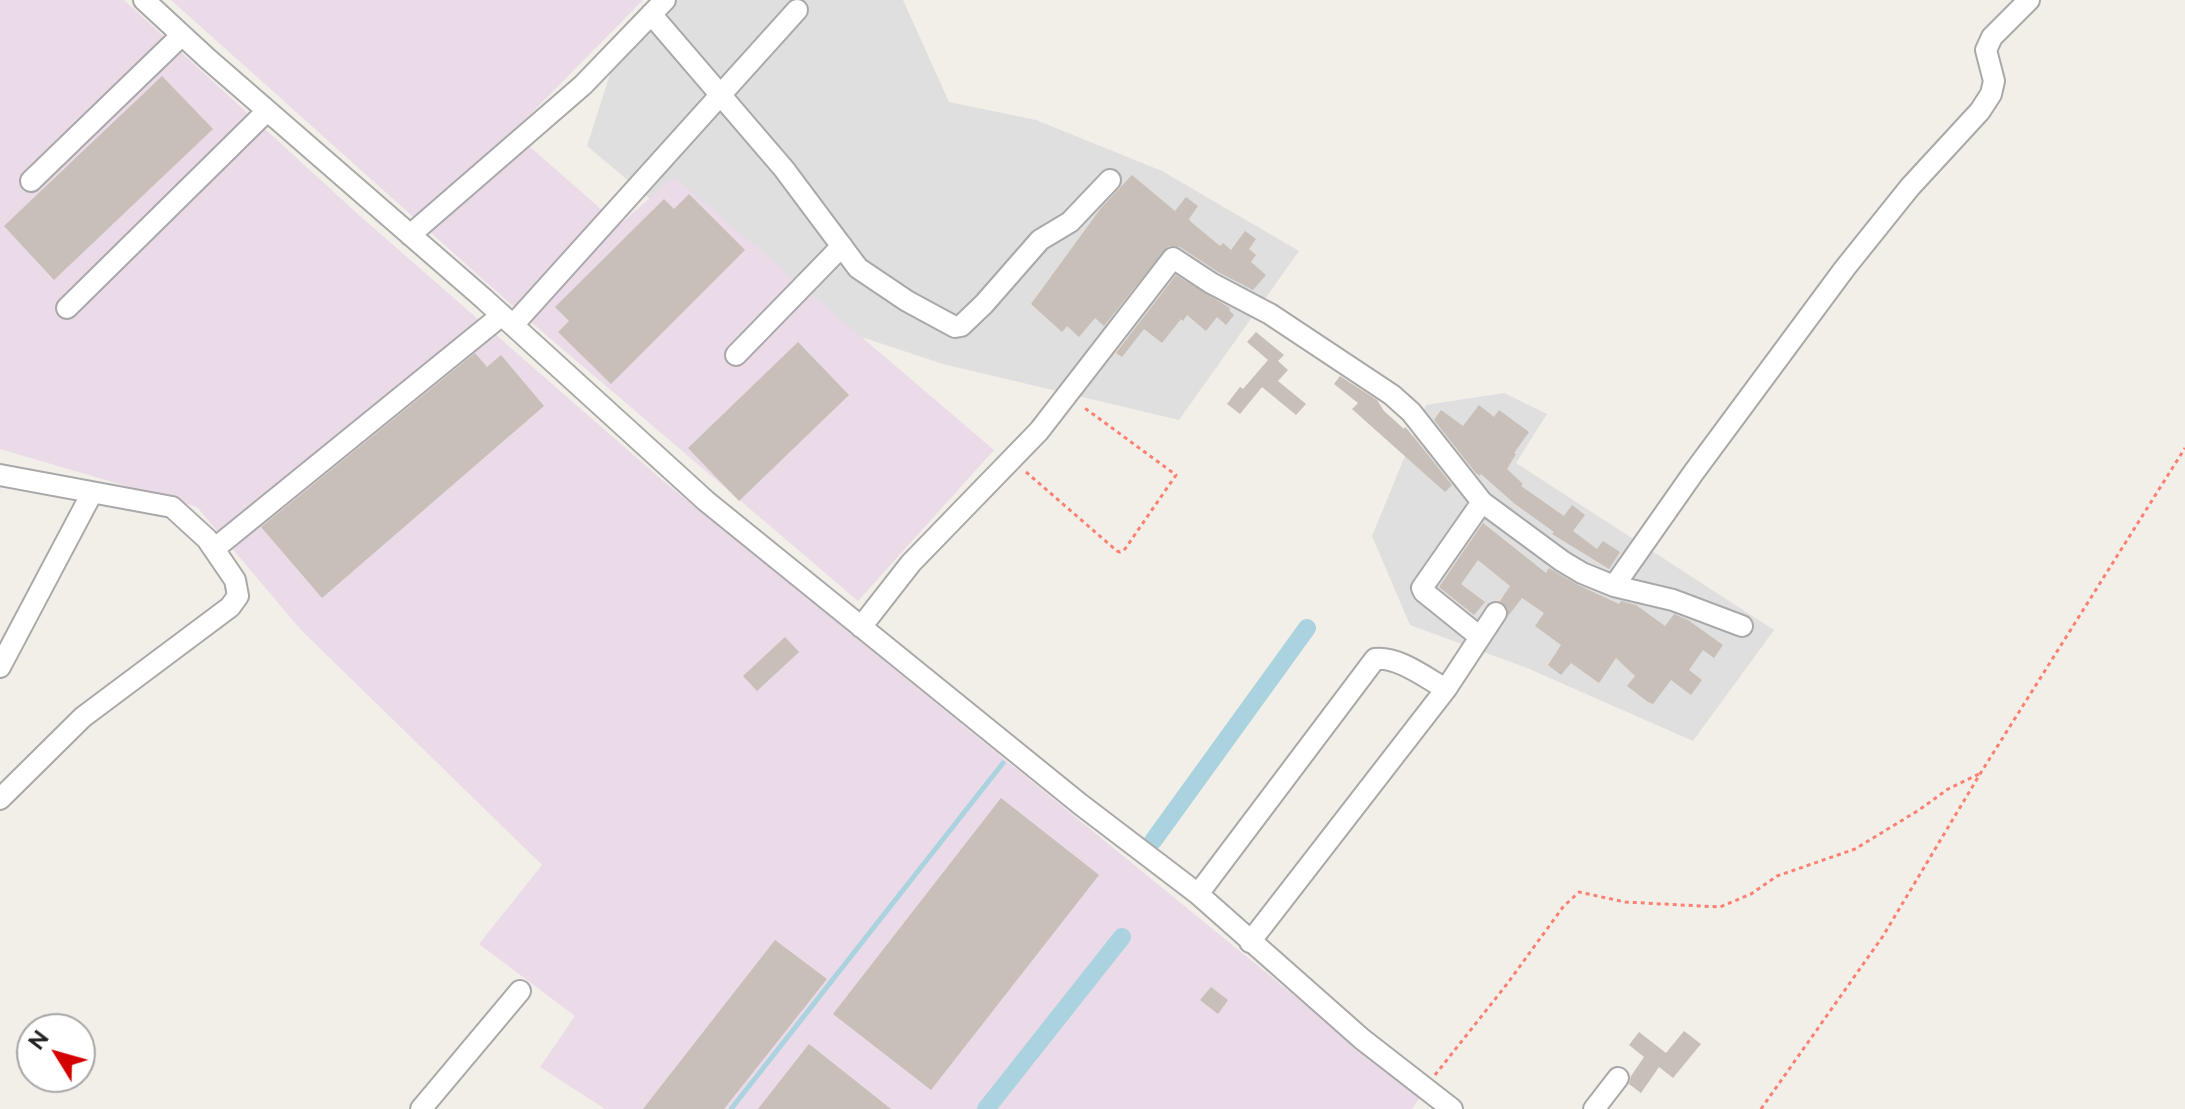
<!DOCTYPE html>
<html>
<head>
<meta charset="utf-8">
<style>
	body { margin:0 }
	#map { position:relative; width:2185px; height:1109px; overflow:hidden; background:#f2efe9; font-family:Raleway,sans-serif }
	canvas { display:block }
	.north { position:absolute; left:16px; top:1013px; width:80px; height:80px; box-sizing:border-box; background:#fff; border:2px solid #a7a7a7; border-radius:50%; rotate:307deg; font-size:22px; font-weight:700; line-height:32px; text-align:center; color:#222 }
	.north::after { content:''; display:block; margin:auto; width:28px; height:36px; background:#d40000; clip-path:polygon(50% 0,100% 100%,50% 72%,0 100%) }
</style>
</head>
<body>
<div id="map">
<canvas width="2185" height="1109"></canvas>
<div class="north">N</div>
</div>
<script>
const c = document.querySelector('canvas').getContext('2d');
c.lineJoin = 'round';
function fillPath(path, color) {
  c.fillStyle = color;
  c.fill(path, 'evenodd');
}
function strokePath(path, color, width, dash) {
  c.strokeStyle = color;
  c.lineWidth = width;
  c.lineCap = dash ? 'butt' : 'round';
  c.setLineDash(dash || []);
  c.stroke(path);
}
fillPath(new Path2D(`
	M650,0H903L949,102L1036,120L1162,171L1299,251L1179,420L943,364L783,311L587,146L626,24Z
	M1504,393L1547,414L1516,463L1774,630L1693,741L1527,668L1410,625L1372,536L1426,405Z`), '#e0dfdf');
fillPath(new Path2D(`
	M0,0H124L360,216L661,479L1420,1098L1412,1109H605L540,1067L575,1016L479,944L542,865L301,630L197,507L0,449Z
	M171,0H643L513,132L619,225L674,177L994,450L858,601L525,317Z`), '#ebdbe8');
strokePath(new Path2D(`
	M731,1109L1003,763`), '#aad3df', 5);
strokePath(new Path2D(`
	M1153,841L1307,628
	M986,1109L1122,937`), '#aad3df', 18);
fillPath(new Path2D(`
	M162,76L213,129L54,280L4,226Z
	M1132,175L1175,211L1186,197L1198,206L1189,219L1191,222L1220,246L1223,243L1231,250L1245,231L1256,239L1249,249L1256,255L1251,262L1266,275L1253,290L1218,272L1180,247L1168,246L1104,326L1095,318L1079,337L1067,326L1062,332L1031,304L1101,208Z
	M689,194L745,250L611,384L558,332L569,321L555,307L664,199L674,209Z
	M1176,275L1230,308L1229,310L1234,315L1226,325L1217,317L1206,331L1187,315L1183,321L1181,319L1162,343L1144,329L1122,357L1116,353Z
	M1256,332L1284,355L1278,361L1288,370L1278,381L1306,404L1296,415L1262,387L1240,414L1227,404L1240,387L1243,389L1268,360L1247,342Z
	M798,342L849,395L739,501L688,448Z
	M475,353L487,367L501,355L544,406L322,598L261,527Z
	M1340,376L1377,400L1384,411L1404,429L1405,427L1408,430L1452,485L1445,492L1352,409L1358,403L1334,384Z
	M1479,405L1494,417L1499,410L1529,432L1514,453L1516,454L1507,469L1523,484L1521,486L1564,516L1572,505L1585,515L1573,531L1597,549L1603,541L1620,552L1609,569L1552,534L1554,532L1515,504L1481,474L1480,476L1475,472L1434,420L1441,410L1463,426Z
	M1483,523L1546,573L1549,568L1576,584L1619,604L1621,601L1636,605L1665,626L1674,614L1688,620L1723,645L1714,658L1703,650L1689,670L1702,680L1691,695L1671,680L1653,704L1648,702L1627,686L1635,676L1616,658L1599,683L1571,663L1561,675L1548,665L1561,645L1535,626L1544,613L1522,598L1508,616L1507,607L1500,601L1510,586L1478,560L1461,584L1485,602L1474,615L1439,587Z
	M785,637L799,652L757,691L743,676Z
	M1001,798L1099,875L931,1090L833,1014Z
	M775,940L827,979L724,1109H643Z
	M1211,987L1228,1000L1218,1014L1200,1000Z
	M1684,1031L1701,1044L1673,1078L1659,1067L1641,1093L1629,1084L1631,1076L1644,1057L1629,1045L1639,1032L1666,1053Z
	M809,1044L891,1109H758Z`), '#c7bfb8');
const minor = new Path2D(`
	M144,0L208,59L483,298L706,501L1080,804L1198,894L1362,1039L1452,1109
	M651,14L784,169L858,268L907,301L955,327L961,326L984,304L1040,240L1070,222L1110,180
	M31,181L182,35
	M410,235L583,85L665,0
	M67,308L267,111
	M513,325L797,10
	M736,355L842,246
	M0,475L172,507L207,539L235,580L238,596L230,607L83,717L0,799
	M1482,502L1562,561L1582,573L1614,586L1673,600L1742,626
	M214,549L502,315
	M1614,586L1694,472L1845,268L1910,187L1980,111L1991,94L1994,81L1986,50L1992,37L2029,0
	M861,627L911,563L1039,431L1173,258L1211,283L1270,314L1392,395L1411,412L1482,502L1422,588L1424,592L1480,637
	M0,667L92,493
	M1198,894L1375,659C1398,656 1426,678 1446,689L1496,613
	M1250,942L1446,689
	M421,1109L520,991
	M1594,1109L1618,1078`);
strokePath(minor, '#a9a9a9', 24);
strokePath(new Path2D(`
	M1026,472L1117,551L1120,552L1125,549L1176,475L1082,406
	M1435,1075L1507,984L1563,907L1579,892L1625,902L1720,907L1751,894L1777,876L1855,849L1919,810L1948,789L1979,774
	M1761,1109L1883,936L1980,774L2185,448`), '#fa8072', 3, [4, 4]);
strokePath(minor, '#fff', 20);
</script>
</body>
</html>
